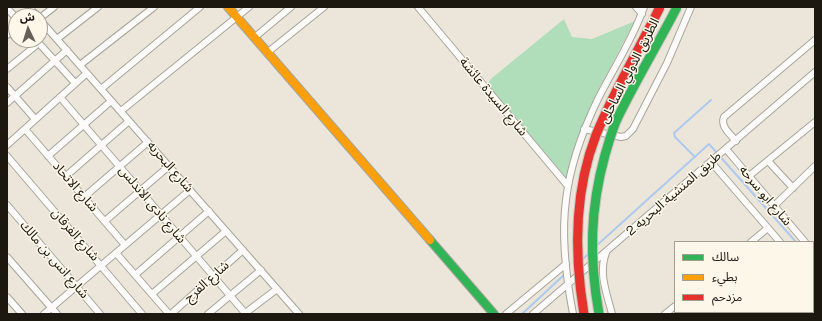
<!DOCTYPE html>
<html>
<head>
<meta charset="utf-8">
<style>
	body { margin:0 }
	#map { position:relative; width:822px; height:321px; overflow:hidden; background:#ece6da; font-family:"Space Grotesk","Noto Sans Arabic",sans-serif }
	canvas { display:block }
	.frame { position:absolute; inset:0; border:8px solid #1c1810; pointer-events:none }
	.legend { position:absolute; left:674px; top:241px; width:140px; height:72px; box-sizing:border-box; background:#fdf7e9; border:1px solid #a39e92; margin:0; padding:5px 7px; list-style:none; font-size:12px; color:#1c1810 }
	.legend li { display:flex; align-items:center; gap:8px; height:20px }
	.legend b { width:20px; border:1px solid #a39e92 }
	.north { position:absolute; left:8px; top:8px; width:40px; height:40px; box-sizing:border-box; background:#fdf7e9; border:1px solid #a39e92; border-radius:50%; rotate:356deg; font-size:11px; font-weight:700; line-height:16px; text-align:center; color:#1c1810 }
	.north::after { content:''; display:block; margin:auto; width:14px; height:18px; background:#656057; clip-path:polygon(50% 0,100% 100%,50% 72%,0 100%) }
</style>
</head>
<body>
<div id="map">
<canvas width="822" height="321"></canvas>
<div class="frame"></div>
<ul class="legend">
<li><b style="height:5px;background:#30b455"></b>سالك</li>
<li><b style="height:5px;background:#ff9f0a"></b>بطيء</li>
<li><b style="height:5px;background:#e5322d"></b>مزدحم</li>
</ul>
<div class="north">ش</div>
</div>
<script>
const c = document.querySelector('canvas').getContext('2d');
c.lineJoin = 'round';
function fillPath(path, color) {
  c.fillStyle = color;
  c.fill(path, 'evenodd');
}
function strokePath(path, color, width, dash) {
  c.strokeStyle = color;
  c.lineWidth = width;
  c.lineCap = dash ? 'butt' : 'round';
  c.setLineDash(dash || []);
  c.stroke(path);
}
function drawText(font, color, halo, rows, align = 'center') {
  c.font = font + ' "Space Grotesk","Noto Sans Arabic",sans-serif';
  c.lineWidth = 3;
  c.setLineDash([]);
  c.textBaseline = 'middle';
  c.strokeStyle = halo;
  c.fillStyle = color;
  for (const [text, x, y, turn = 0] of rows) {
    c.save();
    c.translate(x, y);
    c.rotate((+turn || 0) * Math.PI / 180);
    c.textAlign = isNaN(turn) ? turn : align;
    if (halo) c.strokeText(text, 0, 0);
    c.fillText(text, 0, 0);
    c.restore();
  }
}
fillPath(new Path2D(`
	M564,19L572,37L592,39L635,21L596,94L566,178L487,84L492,78Z`), '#b0ddba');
strokePath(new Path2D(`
	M695,157L675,137L674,133L711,100
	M595,247L709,144L796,242
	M581,261L589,253
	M813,261L815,263
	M522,314L565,274`), '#aec9ee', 2);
const street = new Path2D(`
	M29,7L37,16
	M418,7L568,186
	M636,7L642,14
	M7,8L16,18
	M40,18L54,7
	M40,20L299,314
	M7,35L16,28
	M255,37L291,7
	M57,39L98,7
	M36,40L75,83
	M268,52L324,7
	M80,65L154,7
	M7,69L39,43
	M7,87L35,119
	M101,89L200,7
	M60,97L245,313
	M7,103L67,50
	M121,111L249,7
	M25,129L125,245
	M584,129L621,137L626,136L633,129L667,63L691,7
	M736,141C730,134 720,126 724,117L815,40
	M7,145L87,73
	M726,149L805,242
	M7,156L142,314
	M48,156L111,101
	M768,161L793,188
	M711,162L780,242
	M66,176L129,121
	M749,176L815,122
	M84,197L148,142
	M7,205L100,314
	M774,206L815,166
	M105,221L169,166
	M751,242L768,228
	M813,251L815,254
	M116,253L169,314
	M606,253C598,273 607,294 612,314
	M7,257L57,314
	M135,275L209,211
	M813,279L815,281
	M152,294L226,231
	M7,297L22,314
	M44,314L190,190
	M171,314L243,250
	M208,314L261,270
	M244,314L277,289
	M506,314L566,264
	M533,314L815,72
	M573,314C566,277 561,237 566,200C570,165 583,130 598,99C613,69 633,39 644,7
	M665,314L675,306
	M713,314L715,312`);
const fast = new Path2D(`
	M430,240L494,314`);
const slow = new Path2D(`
	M228,7L430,240`);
strokePath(street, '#a8a49b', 8);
strokePath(fast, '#a8a49b', 10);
strokePath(slow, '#a8a49b', 10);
strokePath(street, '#fcfbf9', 6);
strokePath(fast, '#30b455', 8);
strokePath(slow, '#ff9f0a', 8);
const fastBridge = new Path2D(`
	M599,314C589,258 590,209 605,155C609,142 612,129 618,117C636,80 658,44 677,7`);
const jamBridge = new Path2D(`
	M584,314C574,254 574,192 596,135C614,90 639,50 660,7`);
strokePath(fastBridge, '#c6c4bd', 11, []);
strokePath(jamBridge, '#c6c4bd', 11, []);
strokePath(fastBridge, '#30b455', 9);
strokePath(jamBridge, '#e5322d', 9);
drawText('13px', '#1c1810', '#fdf7e9', [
	["الطريق الدولي الساحلى",630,71,-63],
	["شارع السيدة عائشة",493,97,50],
	["شارع البحريه",170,167,49],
	["شارع الاتحاد",75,187,49],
	["طريق المنشية البحريه 2",674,194,-41],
	["شارع ابو سرحه",765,196,50],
	["شارع نادى الاندلس",152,205,50],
	["شارع الفرقان",75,235,49],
	["شارع انس بن مالك",54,260,49],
	["شارع الفرج",207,282,-42]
]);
</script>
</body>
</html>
